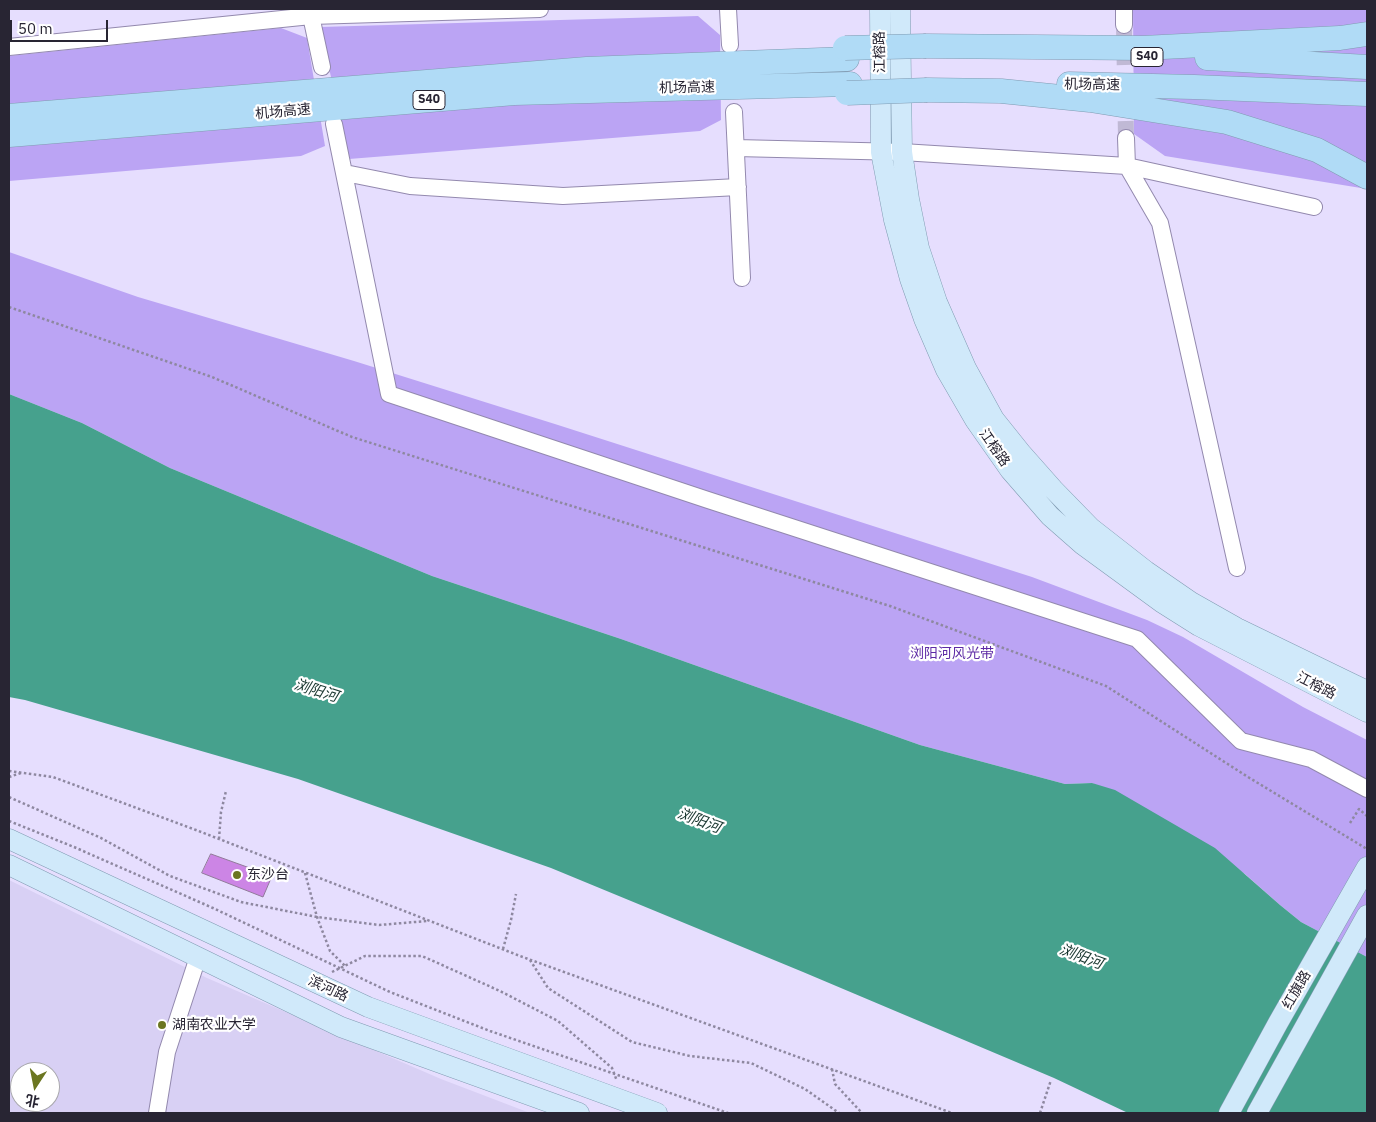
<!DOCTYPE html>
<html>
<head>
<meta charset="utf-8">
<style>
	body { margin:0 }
	#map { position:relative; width:1376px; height:1122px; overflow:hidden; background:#e6defe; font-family:"IBM Plex Sans","Noto Sans SC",sans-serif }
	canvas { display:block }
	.frame { position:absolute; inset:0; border:10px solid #282533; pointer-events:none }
	.north { position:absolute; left:10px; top:1062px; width:50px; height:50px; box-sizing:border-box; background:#fff; border:1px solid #a9a8ad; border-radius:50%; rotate:191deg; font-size:14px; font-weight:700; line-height:20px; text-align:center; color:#282533 }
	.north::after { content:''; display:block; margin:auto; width:18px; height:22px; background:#6b7621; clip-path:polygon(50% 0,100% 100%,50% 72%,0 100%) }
	.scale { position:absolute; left:10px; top:20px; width:98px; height:22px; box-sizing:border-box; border:2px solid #282533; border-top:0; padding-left:6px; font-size:15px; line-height:18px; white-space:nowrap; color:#282533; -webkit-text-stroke:4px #fff; paint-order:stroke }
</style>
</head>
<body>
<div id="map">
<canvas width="1376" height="1122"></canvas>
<div class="frame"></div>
<div class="north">北</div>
<div class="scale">50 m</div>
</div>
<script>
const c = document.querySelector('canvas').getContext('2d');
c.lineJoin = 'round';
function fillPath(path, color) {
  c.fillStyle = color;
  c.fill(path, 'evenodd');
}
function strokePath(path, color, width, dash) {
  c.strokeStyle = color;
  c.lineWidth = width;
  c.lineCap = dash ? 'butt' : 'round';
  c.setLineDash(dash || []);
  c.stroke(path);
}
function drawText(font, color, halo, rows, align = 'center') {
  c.font = font + ' "IBM Plex Sans","Noto Sans SC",sans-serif';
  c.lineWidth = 4.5;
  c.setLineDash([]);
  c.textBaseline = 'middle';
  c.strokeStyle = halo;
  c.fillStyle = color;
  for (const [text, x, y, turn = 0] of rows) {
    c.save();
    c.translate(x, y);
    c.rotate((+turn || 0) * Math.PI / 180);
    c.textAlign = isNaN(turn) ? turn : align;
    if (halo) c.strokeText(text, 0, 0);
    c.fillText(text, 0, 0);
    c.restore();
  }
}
fillPath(new Path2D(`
	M9,880L207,978L441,1079L530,1113H9ZM20,1072H50V1102H20Z`), '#d8d0f4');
fillPath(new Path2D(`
	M1133,9H1367V189L1165,156L1134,134Z
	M698,16L720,35L721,120L700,131L349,159L320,27Z
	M281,28L307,38L325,146L301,156L9,181V56Z
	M9,252L138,297L354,361L558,425L1032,577L1147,620L1183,637L1303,707L1367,740V957L1301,922L1280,905L1245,874L1092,783L1065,784L920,745L621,639L432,576L170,468L82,423L9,394Z`), '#bba4f4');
fillPath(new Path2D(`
	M9,394L82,423L170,468L432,576L621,639L920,745L1065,784L1092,783L1115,790L1215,848L1280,905L1301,922L1367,957V1113H1128L1054,1078L803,972L551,868L298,779L25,700L9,697Z`), '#46a18d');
const building = new Path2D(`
	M211,854L272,876L263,897L202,873Z`);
fillPath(building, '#cc85e5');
strokePath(building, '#917a9a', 1);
strokePath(new Path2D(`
	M1124,25L1126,138`), '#c0b9d5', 16, [16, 8]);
const minor = new Path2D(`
	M728,9L730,45
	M1124,9V25
	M311,16L322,67
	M9,47L311,16L540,9
	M734,112L742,278
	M334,124L389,394L708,500L1137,639L1241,741L1311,759L1367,789
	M1126,138L1127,166L1160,223L1237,568
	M736,148L902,152L1127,166L1314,207
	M345,173L410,186L563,196L738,187
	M157,1113L167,1052L198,957`);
const major = new Path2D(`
	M880,9L881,152L894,220L910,279L924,319L946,370L975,420L1010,470L1050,516L1083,545L1161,602L1199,626L1367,712
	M900,9L902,152L909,199L919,248L937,302L966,368L994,419L1022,454L1053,489L1091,528L1146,571L1191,602L1237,628L1367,691
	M9,839L368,1007L657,1113
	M9,865L341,1027L579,1113
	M1229,1113L1278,1023L1367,867
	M1257,1113L1367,915`);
const highway = new Path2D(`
	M926,46L1143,48L1340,38L1367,34
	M1207,58L1367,67
	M1069,84L1194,87L1367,94
	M927,90L1001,91L1090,100L1227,122L1317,150L1367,177
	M9,116L587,69L847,59
	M9,135L514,93L850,84`);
strokePath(minor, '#9389ae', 18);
strokePath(major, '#809bb2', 21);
strokePath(highway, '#809bb2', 25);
strokePath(new Path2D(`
	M9,307L212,377L352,437L890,606L1106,686L1248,777L1367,849
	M9,771L53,777L196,830L520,956L952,1113
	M9,777L21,773
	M9,797L101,838L170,876L241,902L317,917L379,925L427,921
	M9,821L74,847L213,908L390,992L490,1031L728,1113
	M1350,823L1359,809L1367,816
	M219,839L221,812L226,791
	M305,873L317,917L330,951L345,966
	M503,949L511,920L516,894
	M530,960L548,988L632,1042L690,1056L751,1063L805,1089L839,1113
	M332,972L365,956H422L500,991L558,1021L612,1068L617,1081
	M832,1069L835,1084L862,1113
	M1040,1113L1051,1080`), '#8e88a0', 2.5, [2.5, 2.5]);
strokePath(minor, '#fff', 16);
strokePath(major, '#d0e9fa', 20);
strokePath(highway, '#b0dbf6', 24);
const highwayBridge = new Path2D(`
	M845,48L926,46
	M847,93L927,90`);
strokePath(highwayBridge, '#809bb2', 25, []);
strokePath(highwayBridge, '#b0dbf6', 24);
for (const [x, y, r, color] of [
	[237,875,5,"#6b7621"],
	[162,1025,5,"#6b7621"]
]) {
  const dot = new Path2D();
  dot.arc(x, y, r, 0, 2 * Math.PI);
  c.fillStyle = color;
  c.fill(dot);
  strokePath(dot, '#fff', 2);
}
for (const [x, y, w] of [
	[1147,57,32],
	[429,100,32]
]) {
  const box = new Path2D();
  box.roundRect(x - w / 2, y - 9.5, w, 19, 4);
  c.fillStyle = '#fff';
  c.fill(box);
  strokePath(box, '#282533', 1);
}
drawText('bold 12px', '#282533', null, [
	["S40",1147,57],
	["S40",429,100]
]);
drawText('14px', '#282533', '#fff', [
	["江榕路",880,52,-91],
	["机场高速",1092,85,1],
	["机场高速",687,88,-1],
	["机场高速",283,112,-5],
	["江榕路",994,448,55],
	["江榕路",1316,686,27],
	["滨河路",328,989,25],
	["红旗路",1297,990,-60]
]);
drawText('14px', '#5d2aa5', '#fff', [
	["浏阳河风光带",952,654]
]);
drawText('14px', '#282533', '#fff', [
	["东沙台",247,875],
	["湖南农业大学",172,1025]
], 'left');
drawText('italic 15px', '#19362f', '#fff', [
	["浏阳河",316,691,17],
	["浏阳河",699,821,20],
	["浏阳河",1081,957,20]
]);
</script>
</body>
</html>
